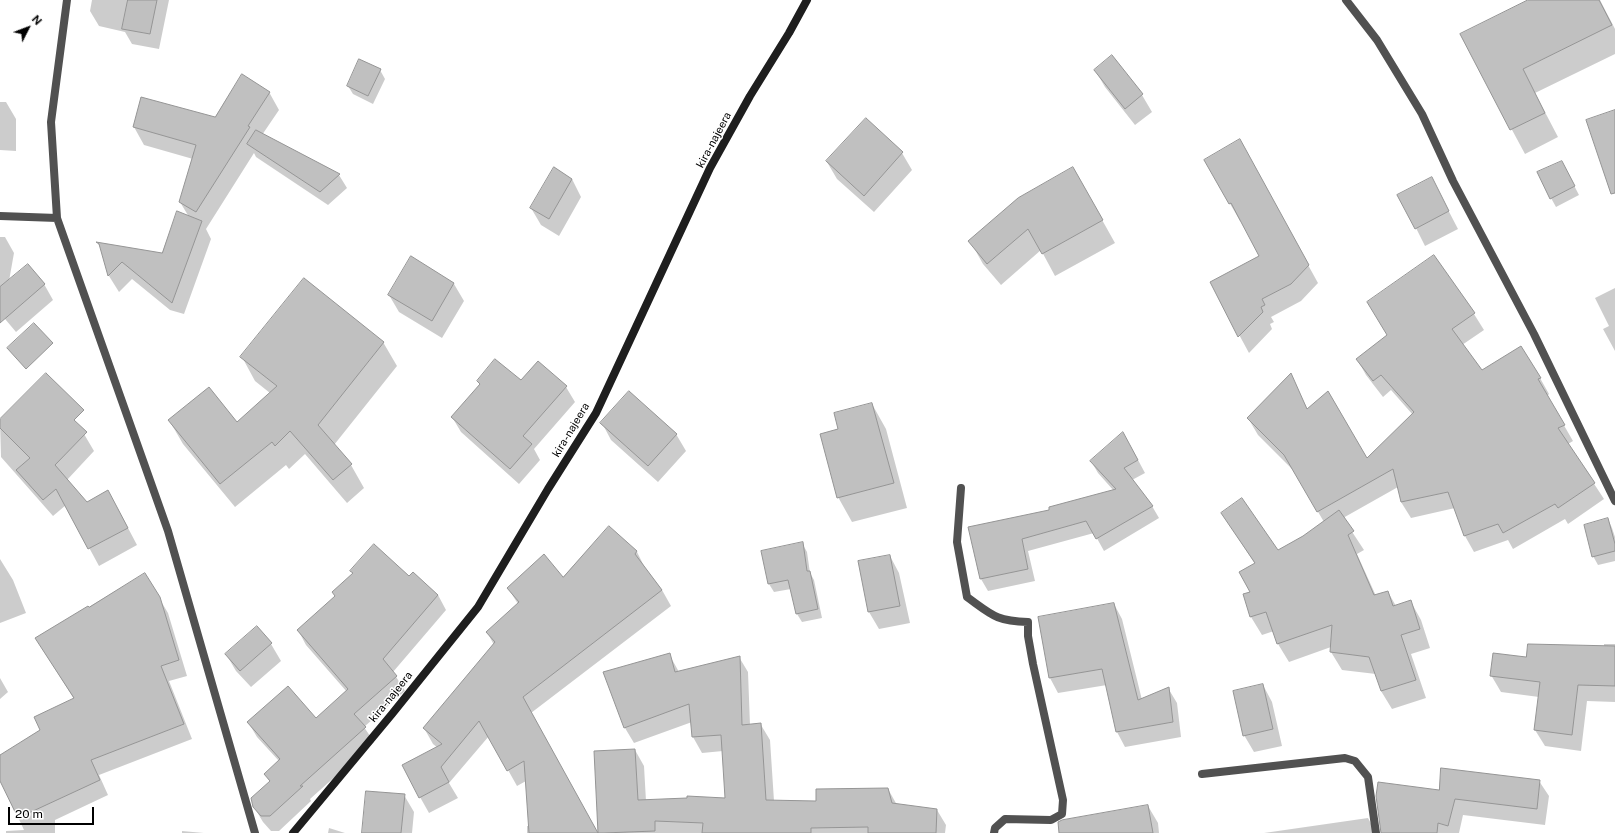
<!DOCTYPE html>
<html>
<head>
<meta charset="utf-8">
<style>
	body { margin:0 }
	#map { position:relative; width:1615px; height:833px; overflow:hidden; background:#fff; font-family:"Public Sans",sans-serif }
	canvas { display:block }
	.north { position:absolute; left:8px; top:8px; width:40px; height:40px; -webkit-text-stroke:3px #fff; paint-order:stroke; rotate:48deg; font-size:11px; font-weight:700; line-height:16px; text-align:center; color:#000 }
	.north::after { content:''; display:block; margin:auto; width:14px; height:18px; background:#000; clip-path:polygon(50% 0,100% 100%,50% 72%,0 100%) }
	.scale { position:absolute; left:8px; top:807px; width:86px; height:18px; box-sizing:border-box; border:2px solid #000; border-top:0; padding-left:5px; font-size:12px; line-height:14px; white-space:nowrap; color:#000; -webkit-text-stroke:3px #fff; paint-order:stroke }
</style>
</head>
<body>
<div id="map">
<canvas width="1615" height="833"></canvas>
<div class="north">N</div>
<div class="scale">20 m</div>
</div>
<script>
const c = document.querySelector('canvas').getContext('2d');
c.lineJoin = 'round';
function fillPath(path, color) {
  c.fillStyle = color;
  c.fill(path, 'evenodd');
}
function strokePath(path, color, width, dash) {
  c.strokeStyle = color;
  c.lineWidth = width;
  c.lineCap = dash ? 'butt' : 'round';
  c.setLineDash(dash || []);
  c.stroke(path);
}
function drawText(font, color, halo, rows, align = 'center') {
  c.font = font + ' "Public Sans",sans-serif';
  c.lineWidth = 3;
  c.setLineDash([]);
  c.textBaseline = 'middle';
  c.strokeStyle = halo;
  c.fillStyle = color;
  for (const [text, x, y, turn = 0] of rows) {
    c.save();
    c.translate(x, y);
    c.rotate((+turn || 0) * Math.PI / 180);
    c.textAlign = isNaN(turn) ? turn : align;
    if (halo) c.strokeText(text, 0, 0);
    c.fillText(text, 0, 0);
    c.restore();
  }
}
fillPath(new Path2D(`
	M92,0H169L159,49L132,44L125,32L99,26L90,11Z
	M1530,0H1600L1615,29V54L1535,93L1558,137L1525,154L1461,35Z
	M1112,57L1142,95L1152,112L1135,125L1105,87L1095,70Z
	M380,70L385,79L373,104L353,94L348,86Z
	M269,92L279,110L262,135L339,175L347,188L328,205L256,157L254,153L206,229L211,239L184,314L170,310L132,279L119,292L109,276L101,249L98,243L163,255L189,217L180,202L193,159L144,145L134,127L142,98L215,119Z
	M0,102H6L16,119V151L0,150Z
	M866,119L902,153L912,170L874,212L837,179L827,162Z
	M1249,158L1318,283L1301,301L1271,317L1274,322L1270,324L1272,329L1249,353L1211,283L1261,257L1241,220L1240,221L1205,160Z
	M1073,168L1115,243L1055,276L1041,250L1001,285L983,264L970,241Z
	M1566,170L1579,195L1556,207L1551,198Z
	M572,179L581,197L559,236L541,225L531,208Z
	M1432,179L1458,229L1425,246L1416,228Z
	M0,237H5L14,253L9,281L44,284L53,300L16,332L0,313Z
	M1434,256L1474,314L1484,330L1462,345L1482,372L1540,378L1549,394L1547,396L1573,441L1568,444L1604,499L1568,524L1565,519L1513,549L1508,540L1474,552L1465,536L1455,508L1411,518L1401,502L1398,487L1343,518L1364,550L1357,554L1376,596L1388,592L1396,606L1411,602L1421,620L1430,648L1411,654L1426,698L1392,709L1381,691L1376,674L1342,670L1331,652V647L1289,662L1278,644L1274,631L1262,635L1251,617L1244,595L1252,592L1255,564L1222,513L1277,552L1304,537L1324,522L1294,471L1258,435L1248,418L1290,375L1308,410L1367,460L1413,415L1391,390L1383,397L1366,375L1357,359L1388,335Z
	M454,284L464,301L442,338L399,312L389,295Z
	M1615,288V351L1603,329L1609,326L1595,298Z
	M383,342L397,366L334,445L351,465L364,488L347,503L305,454L289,469L286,465L235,507L183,444L169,420L237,423L270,393L255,381L242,357Z
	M478,381H521L566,387L575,402L534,449L540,460L519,484L461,432L452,417L480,385Z
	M872,404L886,429L907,508L852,522L838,497L839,430Z
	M0,421L84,434L94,451L67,480L87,503L118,509L137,545L99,566L66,505L53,516L1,457Z
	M602,423L676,434L686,451L658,482L611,440Z
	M1130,445L1145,473L1132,480L1152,506L1159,518L1104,551L1094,533L1028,551L1035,581L988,591L981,579L970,528L1051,510L1114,491L1098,473L1091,461Z
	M1608,519L1612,528L1615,537V561L1598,565L1593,556Z
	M609,527L637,552L645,568L662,590L671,606L531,713L597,833H527V826H530L526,781L517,786L489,736L449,783L458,798L429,813L420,797L438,748L433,744L424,728L494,645L487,632L518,604L508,588L563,579Z
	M802,543L807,552L810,573L814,580L822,618L802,622L797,614L791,589L774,592L769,584L762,551Z
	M890,556L899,573L910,623L879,629L869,612L860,562Z
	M0,559L13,580L26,613L0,623Z
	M352,571L409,577L438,595L446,610L393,672L405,691L364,727L374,742L310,799L311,801L279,831H271L263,822L254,807L270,782L265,774L279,761L257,737L248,722L316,719L347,692L306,645L298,630L336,597L353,574Z
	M159,598L168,613L187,676L169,681L192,739L99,775L108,795L55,820V833H6V831L24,830L0,779V756L41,730L74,699L45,653L89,609Z
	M1114,604L1122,619L1142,700L1168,688L1177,703L1181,737L1125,747L1117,732L1107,685L1058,693L1050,678L1039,618Z
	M271,644L281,661L251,687L236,671L226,654Z
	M1604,644H1615V702L1587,701L1581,751L1545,746L1535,730L1539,697L1501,692L1491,675L1527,659L1604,646Z
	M669,654L679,672L739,657L748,672L750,725H761L770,740L774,801L817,802L888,789L897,805L937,810L946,825L945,833H599L635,750L644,766L646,801L726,799L723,751L702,753L693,737L692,722L634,743L625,728L604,673Z
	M0,678L8,692L0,699Z
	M1263,685L1272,702L1282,746L1254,752L1244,735Z
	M1539,781L1549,796L1545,825L1463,815L1459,833H1382L1440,791Z
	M404,795L414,812L412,833H374Z
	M1148,806L1158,823L1159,833H1103Z
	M1368,818L1376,833H1264Z
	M329,828L345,833H328Z
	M182,831L204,833H182Z`), '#0003');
const building = new Path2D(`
	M128,0H157L150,34L122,29Z
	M1528,0H1599L1612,25L1523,69L1545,113L1510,130L1460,34Z
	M1112,55L1143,94L1125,109L1094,70Z
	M359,59L381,69L368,96L347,86Z
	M242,74L270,92L248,126L250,127L196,212L179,202L196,145L133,127L141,97L215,117Z
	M1615,110V193L1611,194L1586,120Z
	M866,118L903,152L864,196L826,161Z
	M256,130L340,174L320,192L247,144Z
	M1240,139L1309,265L1291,284L1262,299L1265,305L1261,307L1263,312L1238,337L1210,282L1259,256L1231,203L1229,204L1204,160Z
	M1562,161L1575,186L1550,199L1537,172Z
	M554,167L572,179L549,219L530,208Z
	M1073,167L1103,220L1042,254L1028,229L987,264L968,241L1018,198Z
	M1432,177L1449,211L1415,229L1397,195Z
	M177,211L202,221L172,303L122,262L108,276L99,244L96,242L162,253Z
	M1434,255L1475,313L1452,329L1482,370L1521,346L1541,378L1538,379L1565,425L1558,428L1595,483L1558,508L1555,504L1503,533L1498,524L1464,536L1448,492L1401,502L1393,469L1317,512L1284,455L1247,418L1291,373L1307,409L1328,391L1367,458L1414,412L1381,375L1373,381L1356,359L1387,335L1367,302Z
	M411,256L454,283L432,321L388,295Z
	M28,264L45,284L0,323V287Z
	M304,278L384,342L318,425L352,464L333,480L290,431L275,446L272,442L220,484L168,420L209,387L237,422L277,386L240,357Z
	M34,323L53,343L26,369L7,348Z
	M495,359L521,380L538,361L567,386L523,436L532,444L510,469L451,417L480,384L477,381Z
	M46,373L84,410L74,420L87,432L55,465L87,502L108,490L128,528L88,549L56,489L43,500L16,470L30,458L0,428V419Z
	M629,391L677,434L648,466L600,423Z
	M872,403L894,483L837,498L820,434L838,429L834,413Z
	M1123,432L1138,460L1124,468L1153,506L1096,539L1086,521L1022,539L1028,569L980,579L968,527L1049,510V507L1116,489L1090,461Z
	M1242,498L1278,550L1303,536L1339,510L1354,531L1348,535L1374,595L1388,591L1393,606L1411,600L1420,629L1401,635L1416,680L1381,691L1369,657L1330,652L1332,625L1277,644L1266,612L1250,617L1243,594L1250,592L1239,572L1255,563L1221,513Z
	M1608,518L1615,544V551L1592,557L1584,525Z
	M609,526L637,551L635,554L662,590L523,697L598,833L594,751L635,749L638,800L687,798V796L725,798L721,735L692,737L689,704L624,728L603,672L670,653L675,672L740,656L742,725L761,723L766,800L816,801V789L888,788L892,803L937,809L936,833H868V827L811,828V833H702L703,823L655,821V831L603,833H529L524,761L507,771L479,721L441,767L449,782L419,798L402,765L442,744L423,728L495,642L486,632L519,602L507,588L544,554L563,577Z
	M803,542L807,571H810L818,609L796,614L788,580L768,584L761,551Z
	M374,544L409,576L413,572L438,595L383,659L397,676L354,714L366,727L300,786H303L270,816H261L253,807L251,798L270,781L264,774L280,759L247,722L288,686L316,718L348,689L297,630L335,596L332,592L353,573L350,571Z
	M890,555L900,606L868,612L858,561Z
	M145,573L160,597L179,660L161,666L184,724L91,760L100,780L18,818L0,781V755L40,730L34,717L74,698L35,638L88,606L89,607Z
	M1114,603L1138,700L1169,687L1173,722L1116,732L1102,669L1049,678L1038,617Z
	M257,626L272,643L240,671L225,654Z
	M1528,644L1615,646V686L1578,685L1572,735L1534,730L1540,682L1490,676L1493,653L1526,657Z
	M1263,684L1273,729L1243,736L1233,691Z
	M1441,768L1540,780L1537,809L1455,799L1448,826L1438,823L1437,833H1381L1376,796L1378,782L1439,790Z
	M366,791L405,794L401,833H362Z
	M1148,805L1153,833H1059L1058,822L1062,820Z`);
fillPath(building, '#c0c0c0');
strokePath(building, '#959595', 1);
strokePath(new Path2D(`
	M67,0L51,122L57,218L168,531L255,833
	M1346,0L1377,40L1422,114L1453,181L1534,334L1615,501
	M0,216L57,218
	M961,488L957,542L967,597C992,615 996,621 1028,622V636L1033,664L1063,800L1062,814L1051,820L1005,819L995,828L994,833
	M1202,774L1345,758L1355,761L1368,777L1376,833`), '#515151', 8);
strokePath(new Path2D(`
	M293,833L392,714L478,607L548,489L596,413L710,168L750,96L789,33L807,0`), '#1e1e1e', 8);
drawText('11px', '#000', '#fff', [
	["kira-najeera",714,140,-62],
	["kira-najeera",571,430,-59],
	["kira-najeera",391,697,-51]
]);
</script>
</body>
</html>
